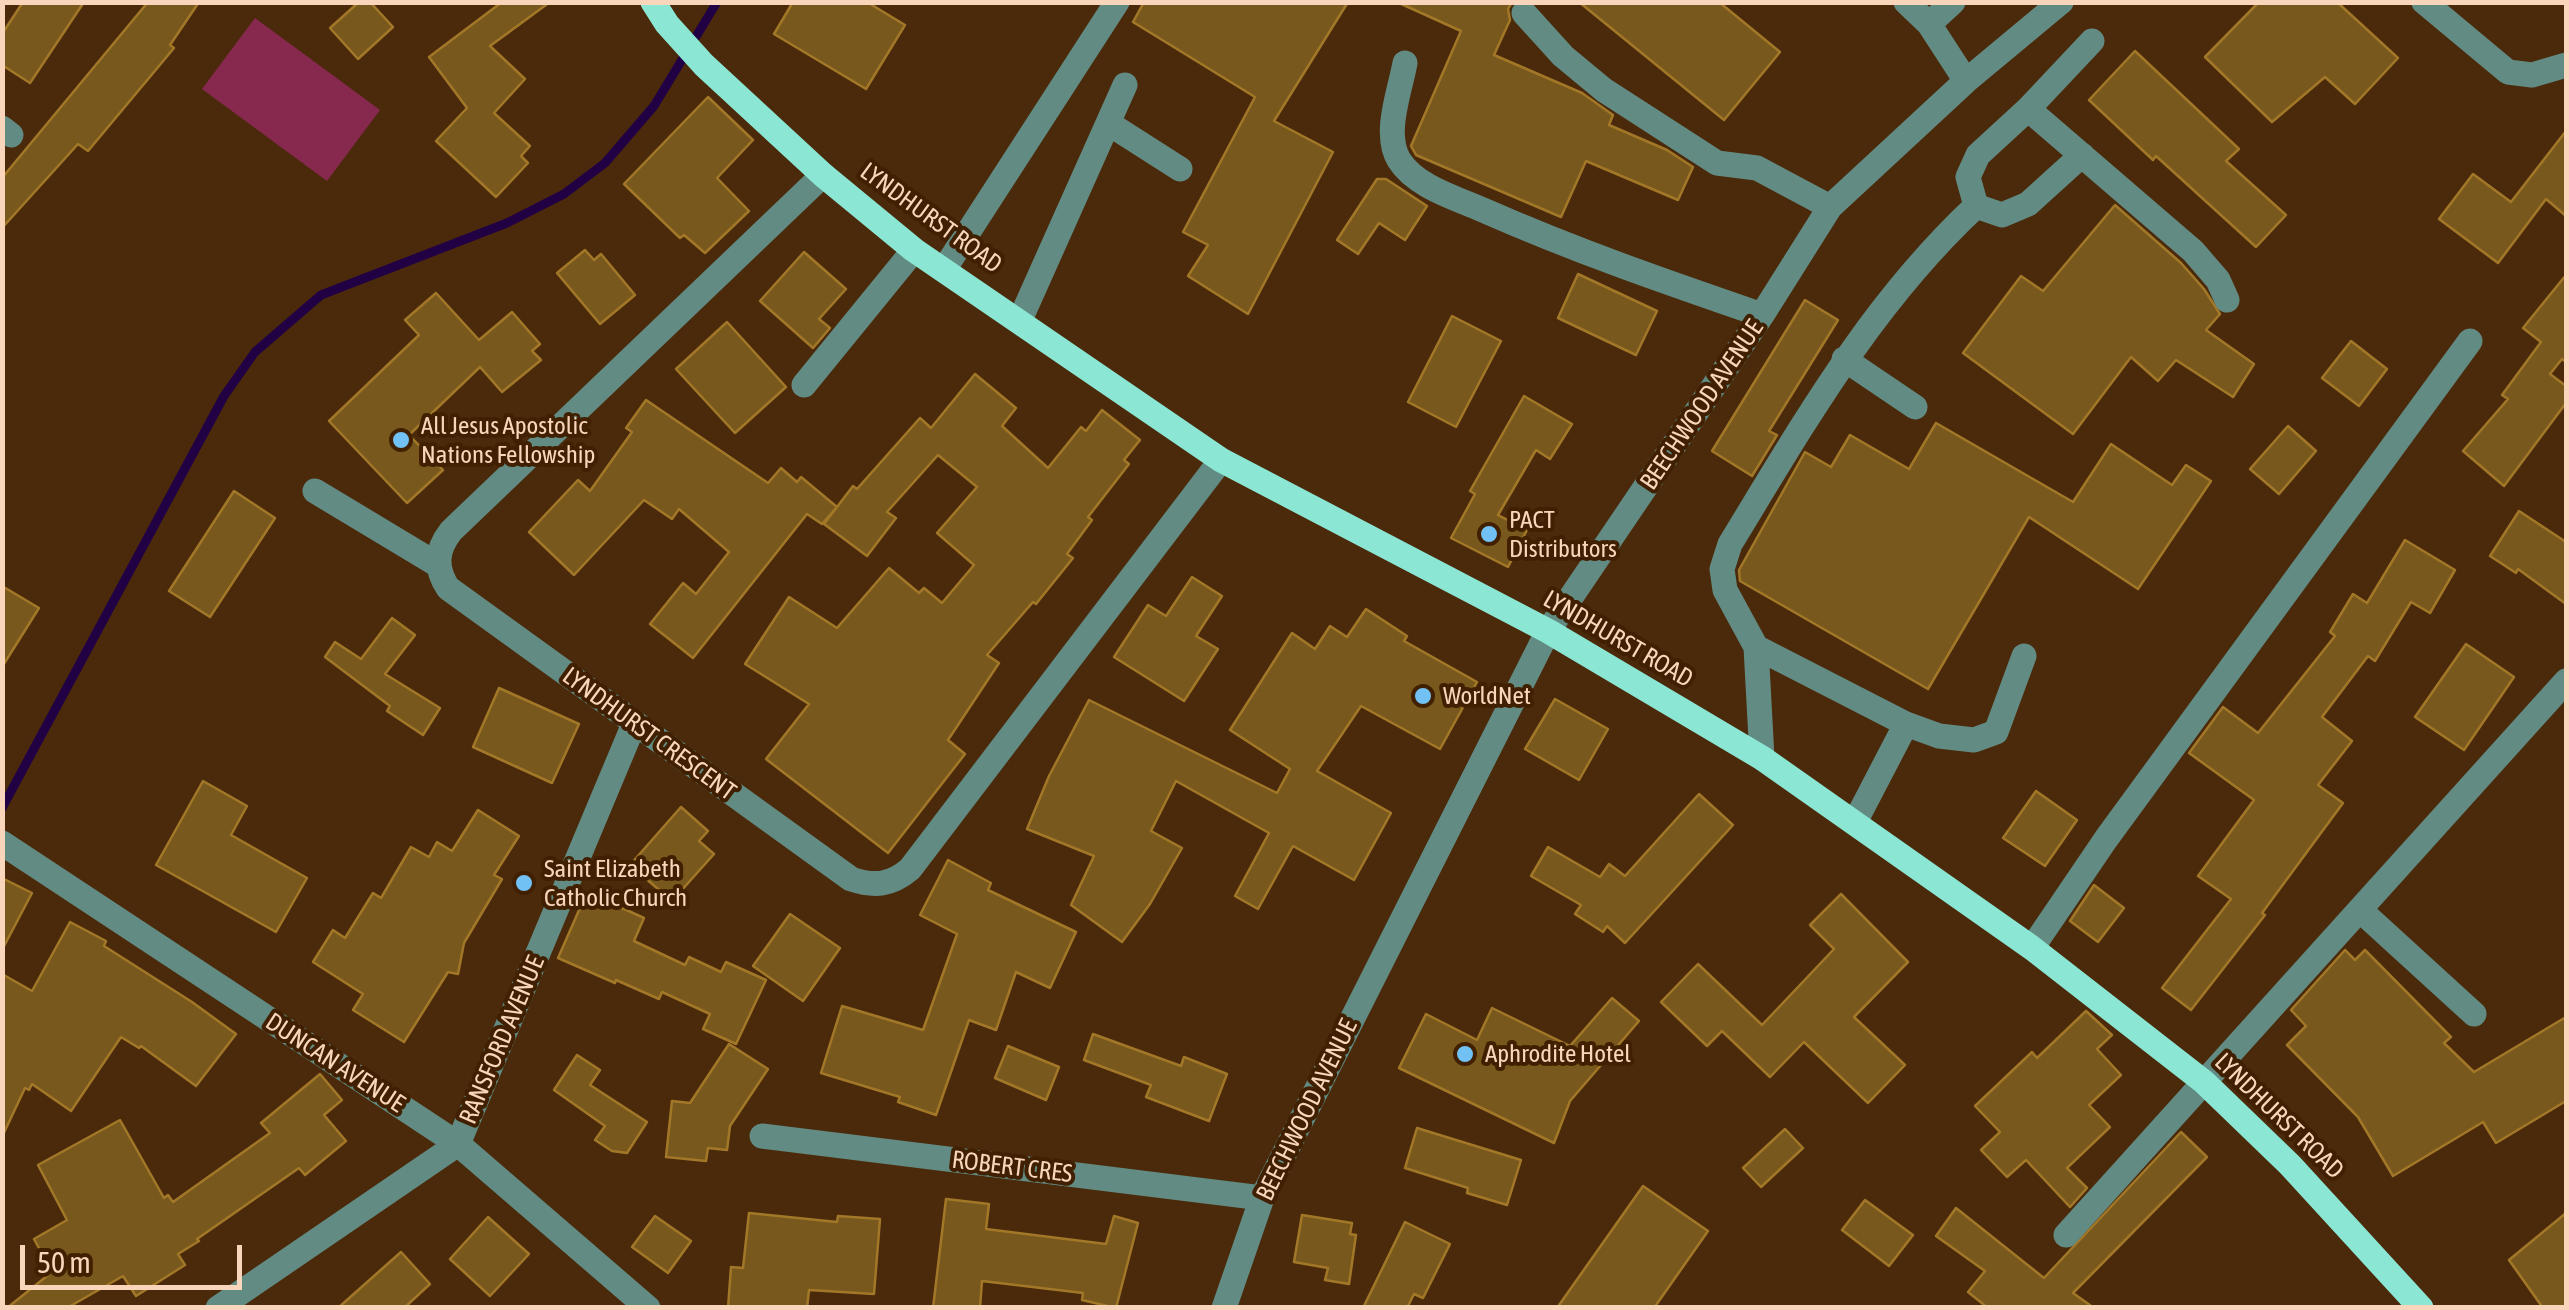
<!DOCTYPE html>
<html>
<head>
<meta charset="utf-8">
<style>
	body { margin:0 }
	#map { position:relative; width:2569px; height:1310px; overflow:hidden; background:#4b2a0c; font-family:"Asap Condensed",sans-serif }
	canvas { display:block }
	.frame { position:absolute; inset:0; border:5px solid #f9d6bb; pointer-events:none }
	.scale { position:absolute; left:20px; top:1245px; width:222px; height:45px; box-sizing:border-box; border:5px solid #f9d6bb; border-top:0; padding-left:12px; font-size:30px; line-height:35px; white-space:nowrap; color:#f9d6bb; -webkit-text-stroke:8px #402001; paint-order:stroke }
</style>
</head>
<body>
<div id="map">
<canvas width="2569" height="1310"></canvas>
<div class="frame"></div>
<div class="scale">50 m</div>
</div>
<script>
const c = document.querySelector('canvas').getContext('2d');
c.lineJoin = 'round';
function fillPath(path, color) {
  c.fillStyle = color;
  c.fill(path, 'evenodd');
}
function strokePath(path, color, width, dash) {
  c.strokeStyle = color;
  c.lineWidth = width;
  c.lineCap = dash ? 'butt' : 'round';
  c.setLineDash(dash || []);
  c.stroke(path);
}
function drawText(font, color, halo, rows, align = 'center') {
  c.font = font + ' "Asap Condensed",sans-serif';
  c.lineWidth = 8;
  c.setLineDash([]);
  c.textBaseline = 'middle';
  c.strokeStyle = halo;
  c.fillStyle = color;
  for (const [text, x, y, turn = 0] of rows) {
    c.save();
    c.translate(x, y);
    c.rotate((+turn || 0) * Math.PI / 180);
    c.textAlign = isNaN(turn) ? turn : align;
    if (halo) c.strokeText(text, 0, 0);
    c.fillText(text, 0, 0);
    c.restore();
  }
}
fillPath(new Path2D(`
	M255,18L380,110L327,181L202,89Z`), '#87294f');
strokePath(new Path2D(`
	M2,808L224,396L255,352L321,295L507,223L564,194L605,163L654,106L717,2`), '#204', 9);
const building = new Path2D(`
	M23,2H84L30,83L2,65V34Z
	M148,2H199L170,45L174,48L88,151L78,144L2,228V178Z
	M359,2H370L393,27L358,59L330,28Z
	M502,2H550L490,46L525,79L494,113L530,146L521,156L528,163L496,197L436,141L467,108L429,57Z
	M793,2H867L905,25L866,89L774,34Z
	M1144,2H1348L1274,121L1333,152L1248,314L1188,276L1208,245L1183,232L1255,97L1133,22Z
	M1397,2H1512L1508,9L1510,20L1494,55L1582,93L1613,115L1609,125L1667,150L1693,167L1678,200L1586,161L1561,217L1416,155L1411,146L1461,31Z
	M1579,2H1719L1780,52L1724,120Z
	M2259,2H2337L2398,58L2355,104L2325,77L2272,122L2205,57Z
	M2135,51L2239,149L2226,161L2286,215L2256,247L2156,156L2153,160L2089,100Z
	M708,97L753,140L717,178L749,211L705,253L684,235L680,238L624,184Z
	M2566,131V216L2546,199L2498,263L2439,219L2473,174L2511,202Z
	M1377,179H1386L1427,206L1405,240L1379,223L1358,254L1337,240Z
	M2115,205L2181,263L2204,289L2220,314L2206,330L2254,364L2233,397L2176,360L2158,381L2131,357L2073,434L1963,353L2021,276L2043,291Z
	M585,250L594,260L601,254L635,295L600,324L557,273Z
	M804,252L846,289L819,319L830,328L813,348L760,301Z
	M1578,274L1657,311L1636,355L1558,318Z
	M2566,275V362L2562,359L2550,374L2566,386V403L2504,486L2463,451L2508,399L2502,395L2541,342L2523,328Z
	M436,293L479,340L512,312L540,344L532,351L541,360L502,392L480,367L409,435L443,470L407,503L329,421L419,335L405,320Z
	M1805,300L1838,320L1769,431L1777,435L1752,476L1712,451Z
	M1452,316L1501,341L1456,427L1408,402Z
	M727,322L786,387L735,433L676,369Z
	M2351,341L2387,369L2359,406L2322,378Z
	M975,374L1016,408L1002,426L1048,468L1081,427L1086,431L1102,410L1140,440L1124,460L1129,464L1088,517L1092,520L1067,554L1073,558L1036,604L1033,602L987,655L999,663L948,740L965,754L888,853L766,759L809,704L745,664L789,597L837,628L889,568L919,593L924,588L942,603L974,565L937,533L977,487L938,455L887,512L896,518L867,556L824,524L853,486L857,489L920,418L931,428Z
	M1524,396L1572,424L1550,459L1536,450L1498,515L1527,530L1508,567L1451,538L1475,494L1470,491Z
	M646,400L768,483L781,468L797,482L801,477L837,507L822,524L807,514L693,658L650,624L683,583L696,594L729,552L679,509L672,519L644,500L574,575L529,532L578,480L590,491L632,432L626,428Z
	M1936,423L2073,502L2111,444L2172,485L2186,465L2211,481L2138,589L2029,517L1928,689L1740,581L1739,570L1805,452L1831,467L1850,435L1909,469Z
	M2288,426L2316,451L2279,494L2250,469Z
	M234,491L275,518L210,617L169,591Z
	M2519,511L2566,542V604L2518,569L2516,573L2490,556Z
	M2405,540L2455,570L2430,613L2411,602L2375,661L2368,656L2322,717L2352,741L2318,785L2343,803L2262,913L2265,915L2191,1010L2162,988L2231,899L2198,876L2254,800L2189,753L2223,707L2258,733L2335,636L2330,632L2353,594L2367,603Z
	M1192,577L1222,596L1196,636L1218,649L1184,701L1114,657L1148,605L1166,616Z
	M2,586L39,608L2,667Z
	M1366,609L1407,636L1404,641L1477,682L1440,749L1361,706L1317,771L1391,813L1354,880L1293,846L1258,909L1235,896L1269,833L1176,781L1151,831L1182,848L1150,904L1122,942L1071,905L1094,856L1027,829L1049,776L1089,700L1277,793L1290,769L1230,730L1292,633L1315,649L1330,626L1347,637Z
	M392,618L415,635L385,674L440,708L423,735L387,711L390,706L325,657L335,642L361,659Z
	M2466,644L2514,677L2464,750L2415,717Z
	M499,688L579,724L552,783L473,747Z
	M1555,699L1608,729L1579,780L1525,749Z
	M203,781L247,806L231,835L307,878L276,932L156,865Z
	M2036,791L2077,820L2045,866L2003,838Z
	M1699,794L1733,825L1625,943L1607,926L1603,932L1575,914L1581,905L1531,876L1548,847L1600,877L1609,864L1625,876Z
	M681,807L708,831L699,841L714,854L672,901L630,865Z
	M478,810L519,836L494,875L502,879L464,943L458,974L448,972L404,1042L353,1010L363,994L313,962L333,930L345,938L373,893L381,898L411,847L429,857L437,842L452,851Z
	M948,860L991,883L988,890L1076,932L1050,988L1016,972L996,1030L969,1020L936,1115L898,1102L900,1097L821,1073L842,1006L923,1030L957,934L920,915Z
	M2,878L32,893L2,950Z
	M2094,885L2124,908L2098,942L2070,921Z
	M587,892L644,918L634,941L685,965L689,957L721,972L726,962L766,980L736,1044L703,1029L710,1014L662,992L659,999L616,980L615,983L558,958Z
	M1841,894L1908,962L1854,1017L1905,1065L1868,1103L1804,1042L1770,1077L1722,1031L1707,1046L1661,1002L1698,964L1762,1025L1834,949L1810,925Z
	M790,914L840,948L803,1001L753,966Z
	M70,922L106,941L104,946L192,1002L236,1034L196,1086L141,1046L139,1048L121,1037L71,1111L32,1084L29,1090L25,1088L2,1137V974L32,991Z
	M2345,950L2355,960L2365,950L2451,1037L2444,1043L2474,1072L2566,1017V1101L2496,1143L2483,1122L2393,1176L2358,1117L2287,1045L2306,1026L2291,1010Z
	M1612,998L1639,1021L1570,1101L1554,1143L1399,1068L1426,1014L1477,1040L1492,1008L1570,1046Z
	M2086,1011L2112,1035L2097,1049L2121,1075L2089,1105L2110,1127L2067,1168L2087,1188L2070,1207L2026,1160L2007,1177L1981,1150L2000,1132L1975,1106L2032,1052L2037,1058Z
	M1093,1034L1181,1066L1184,1057L1227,1074L1209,1121L1146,1097L1151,1085L1084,1060Z
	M729,1044L768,1069L730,1126L727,1150L708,1148L706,1161L666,1157L672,1101L690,1103Z
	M1008,1046L1059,1067L1046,1100L995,1078Z
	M577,1055L600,1070L590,1085L647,1122L627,1153L612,1151L595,1140L605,1126L554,1090Z
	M320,1074L342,1100L324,1115L346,1141L305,1175L299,1168L197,1239L199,1241L178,1254L185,1265L136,1296L123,1276L67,1308H7L52,1272L34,1239L67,1220L38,1165L120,1120L164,1198L168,1195L173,1202L270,1133L261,1123Z
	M1417,1128L1521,1160L1507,1205L1467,1193L1468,1188L1405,1168Z
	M1785,1129L1803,1148L1761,1187L1743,1168Z
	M2181,1132L2207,1157L2073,1293L2094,1308H1988L1968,1292L1985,1271L1936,1236L1956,1208L2044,1278Z
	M1643,1186L1708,1231L1654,1308H1557Z
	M946,1199L989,1204L986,1229L1106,1244L1114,1216L1138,1223L1116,1308L1082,1300L1083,1293L982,1281L980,1308H933Z
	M1865,1200L1913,1235L1889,1266L1842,1230Z
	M749,1213L837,1222L838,1216L880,1219L874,1294L809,1290L807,1308H728L731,1267L743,1268Z
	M2566,1213V1308H2543L2509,1260Z
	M1302,1215L1352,1223L1350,1234L1356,1235L1349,1284L1325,1280L1328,1268L1294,1262Z
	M655,1216L691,1241L668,1273L632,1247Z
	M488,1217L529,1254L490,1296L450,1259Z
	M1405,1222L1450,1244L1423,1298L1414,1294L1407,1308H1363Z
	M401,1252L430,1284L404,1308H338Z`);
fillPath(building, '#78581c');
strokePath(building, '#a27828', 2.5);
strokePath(new Path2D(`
	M1906,2L1929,24L1966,81
	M2424,2L2508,72L2532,75L2566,65
	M1524,13L1563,56L1604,90L1717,163L1757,168L1830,207
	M1929,24L1953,2
	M1405,63C1400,91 1383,134 1399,160C1416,187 1456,198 1483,210C1576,251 1666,282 1762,315
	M2028,109L2193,251L2218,280L2227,300
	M1108,123L1180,169
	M2,128L11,135
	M823,175L451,531C436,550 435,568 448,588L851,879C875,887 891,885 910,869L1221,460
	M1976,206C1871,304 1804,423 1730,544L1722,569L1725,590L1756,647L1906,724L1939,736L1974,740L1996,732L2024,656
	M1976,206L1968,177L1978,155L2028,109L2092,41
	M1976,206L2002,215L2028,204L2082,155
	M945,268L1117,2
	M1020,320L1125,85
	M1844,359L1915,407
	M804,385L914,250
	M315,491L438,565
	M1756,647L1762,758
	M1855,822L1906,724
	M2,843L458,1144L648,1308
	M2360,910L2474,1014
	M2032,948L2106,839L2470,341
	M762,1136L1262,1198
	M2066,1235L2566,681
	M218,1308L458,1144L634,724
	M1224,1308L1262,1198L1548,631L1762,315L1830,207L1966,81L2061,2`), '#628c83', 25);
strokePath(new Path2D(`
	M653,2L667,24L704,65L823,175L914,250L1221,460L1548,631L1762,758L2032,948L2204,1082L2290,1165L2421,1308`), '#8be6d3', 25);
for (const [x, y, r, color] of [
	[401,440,10,"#72c1f5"],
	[1489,534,10,"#72c1f5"],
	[1423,696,10,"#72c1f5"],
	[524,883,10,"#72c1f5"],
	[1465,1054,10,"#72c1f5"]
]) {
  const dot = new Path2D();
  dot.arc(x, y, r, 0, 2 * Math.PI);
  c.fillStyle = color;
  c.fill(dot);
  strokePath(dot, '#402001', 4);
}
drawText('25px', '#f9d6bb', '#402001', [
	["LYNDHURST ROAD",931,218,36],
	["BEECHWOOD AVENUE",1702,405,-56],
	["LYNDHURST ROAD",1618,639,30],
	["LYNDHURST CRESCENT",649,734,36],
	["RANSFORD AVENUE",502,1040,-67],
	["DUNCAN AVENUE",335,1063,33],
	["BEECHWOOD AVENUE",1307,1110,-64],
	["LYNDHURST ROAD",2279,1116,44],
	["ROBERT CRES",1012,1167,7]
]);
drawText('25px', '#f9d6bb', '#402001', [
	["All Jesus Apostolic",421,426],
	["Nations Fellowship",421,455],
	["PACT",1509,520],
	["Distributors",1509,549],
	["WorldNet",1443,696],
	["Saint Elizabeth",544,869],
	["Catholic Church",544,898],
	["Aphrodite Hotel",1485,1054]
], 'left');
</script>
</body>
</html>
